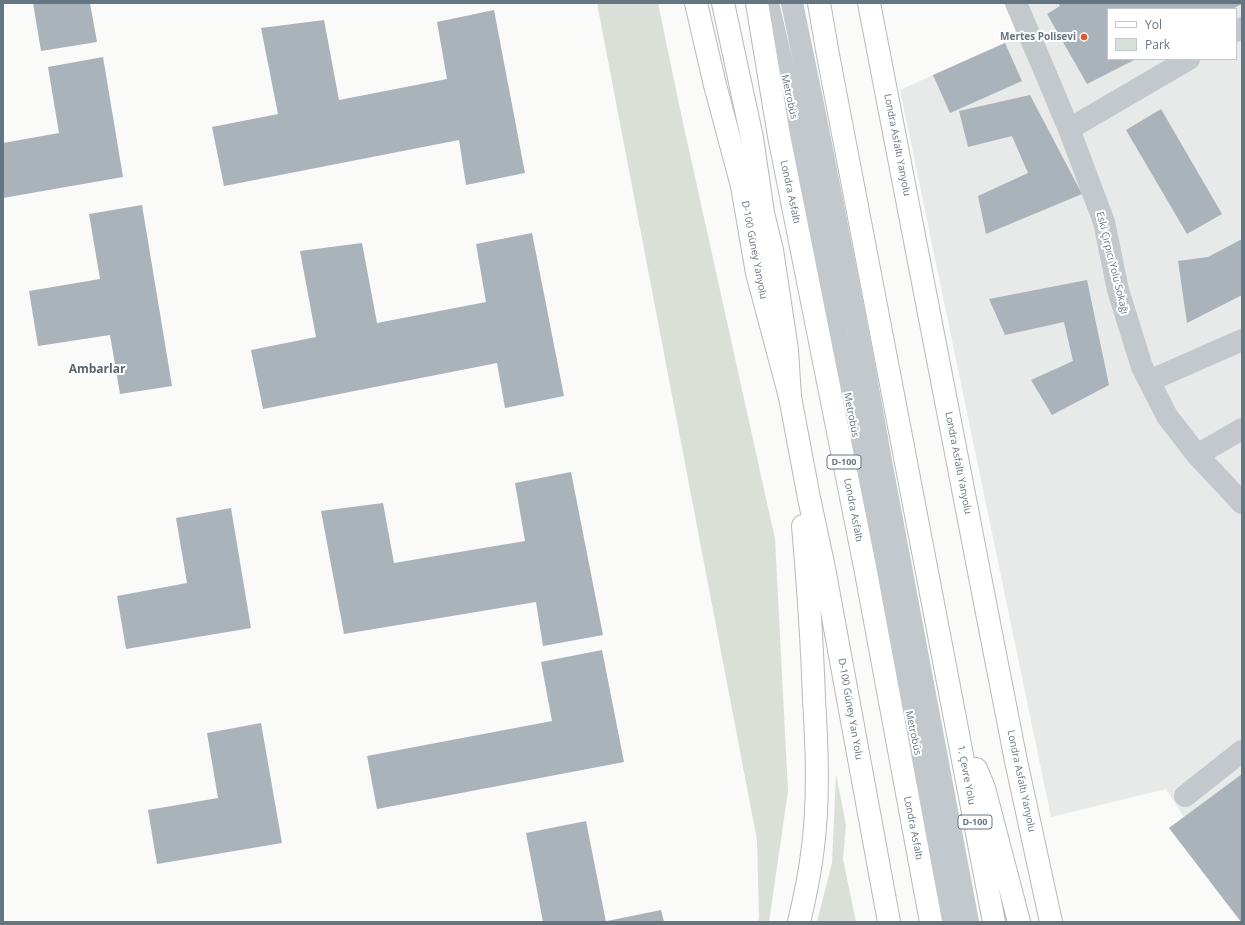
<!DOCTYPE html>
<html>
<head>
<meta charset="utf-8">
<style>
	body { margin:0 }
	#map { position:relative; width:1245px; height:925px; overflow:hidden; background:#fafaf8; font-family:"Open Sans",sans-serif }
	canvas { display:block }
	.frame { position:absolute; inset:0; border:4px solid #657683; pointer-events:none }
	.legend { position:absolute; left:1107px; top:8px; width:130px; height:52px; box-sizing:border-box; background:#fff; border:1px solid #c1c8cd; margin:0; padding:5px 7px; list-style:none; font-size:12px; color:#657683 }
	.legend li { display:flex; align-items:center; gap:8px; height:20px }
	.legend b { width:20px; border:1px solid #c1c8cd }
</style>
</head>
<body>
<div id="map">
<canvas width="1245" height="925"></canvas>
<div class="frame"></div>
<ul class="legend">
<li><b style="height:5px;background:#fff"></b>Yol</li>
<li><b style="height:11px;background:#dadfd7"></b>Park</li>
</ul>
</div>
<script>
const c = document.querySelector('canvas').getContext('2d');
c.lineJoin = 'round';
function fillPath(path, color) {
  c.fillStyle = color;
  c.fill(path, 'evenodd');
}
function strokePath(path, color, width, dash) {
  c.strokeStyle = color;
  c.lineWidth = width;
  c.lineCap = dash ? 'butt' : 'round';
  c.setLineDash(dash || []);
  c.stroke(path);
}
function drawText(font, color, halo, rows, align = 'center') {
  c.font = font + ' "Open Sans",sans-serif';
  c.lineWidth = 4;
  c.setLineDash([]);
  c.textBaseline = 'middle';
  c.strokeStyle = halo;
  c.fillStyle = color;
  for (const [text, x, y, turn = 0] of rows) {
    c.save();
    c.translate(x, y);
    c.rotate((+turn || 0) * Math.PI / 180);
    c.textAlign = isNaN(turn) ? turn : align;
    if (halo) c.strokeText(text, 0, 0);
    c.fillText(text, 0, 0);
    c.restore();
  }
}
fillPath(new Path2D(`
	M1004,3H1242V910L1166,789L1051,817L900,90L1019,36ZM1108,9H1236V59H1108Z`), '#e8e9e9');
fillPath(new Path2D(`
	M597,3H658L680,109L775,539L788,791L769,922H758L759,917L757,840Z
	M836,774L846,825L843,859L856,922H817L832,863Z`), '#dadfd7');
fillPath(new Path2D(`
	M33,3H90L97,42L41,51Z
	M1058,3H1242V4L1232,9H1108V59H1136L1087,84L1047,14L1060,6Z
	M494,10L525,173L466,185L459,140L224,186L212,127L278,114L261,28L324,20L339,100L447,79L437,22Z
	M1005,43L1022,81L950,113L933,75Z
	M103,57L123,177L3,198V143L59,133L48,67Z
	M1030,95L1082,194L986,234L978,196L1028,173L1012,136L968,147L959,111Z
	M1161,109L1222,214L1187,234L1126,130Z
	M142,205L172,386L120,394L110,335L38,346L29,291L100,279L89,214Z
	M532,233L564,396L505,408L497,363L263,409L251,350L316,337L300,251L362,243L377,323L486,302L476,244Z
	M1242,239V295L1187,323L1178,261L1208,257Z
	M1087,280L1109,385L1052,415L1031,380L1073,361L1064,322L1005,335L989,299Z
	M571,472L603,635L543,646L536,602L344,634L321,511L383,503L394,563L525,541L515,483Z
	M231,508L251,628L126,649L117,596L187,583L176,518Z
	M602,650L624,762L377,809L367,756L552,721L541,662Z
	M261,723L282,843L157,864L148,810L218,798L207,733Z
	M1242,774V922H1241L1169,828Z
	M586,821L606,922H543L526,833Z
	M661,910L664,922H607V921Z`), '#aab3b9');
const major = new Path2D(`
	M696,3L715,85L742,186L757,273L790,397L809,498L824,568L889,922
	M869,3L987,613L1016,761L1051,922
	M799,922C805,897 810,873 813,847C819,798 817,748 814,699C812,641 808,583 803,526`);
const highway = new Path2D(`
	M723,3L752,138L763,213L772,250L787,350L790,397
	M757,3L779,136L865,567L931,922
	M819,3L828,55L994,922
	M976,769L984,788L1019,922`);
strokePath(major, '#b5babe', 24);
strokePath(highway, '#b4b9bd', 24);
strokePath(new Path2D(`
	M768,3L797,128L897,658L927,801L950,922
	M792,3L814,109L858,332L883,472L968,922
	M1016,3L1069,129L1104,222L1118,290L1142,367L1167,416L1197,455L1242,503
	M1236,31L1242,28
	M1069,129L1189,59
	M1149,381L1242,340
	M1197,455L1242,429
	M1185,796L1242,751`), '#c3c8cc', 22);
strokePath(major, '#fff', 22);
strokePath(highway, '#fff', 22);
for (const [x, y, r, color] of [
	[1084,37,4,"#e4572e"]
]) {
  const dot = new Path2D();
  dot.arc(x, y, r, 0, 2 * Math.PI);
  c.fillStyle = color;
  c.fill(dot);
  strokePath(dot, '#fff', 1.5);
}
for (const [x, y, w] of [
	[844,462,34],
	[975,822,34]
]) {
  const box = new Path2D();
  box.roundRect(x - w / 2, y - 7, w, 14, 3);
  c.fillStyle = '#fff';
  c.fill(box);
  strokePath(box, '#657683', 1);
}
drawText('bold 9px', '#657683', null, [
	["D-100",844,462],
	["D-100",975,822]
]);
drawText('bold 10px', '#657683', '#fff', [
	["Mertes Polisevi",1076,37]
], 'right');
drawText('10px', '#657683', '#fff', [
	["Metrobüs",789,97,77],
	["Londra Asfaltı Yanyolu",897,145,79],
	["Londra Asfaltı",790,192,78],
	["D-100 Güney Yanyolu",754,250,79],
	["Eski Çırpıcı Yolu Sokağı",1112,263,76],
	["Metrobüs",851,415,79],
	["Londra Asfaltı Yanyolu",958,463,79],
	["Londra Asfaltı",853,510,79],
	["D-100 Güney Yan Yolu",850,709,80],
	["Metrobüs",913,733,78],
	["1. Çevre Yolu",966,775,79],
	["Londra Asfaltı Yanyolu",1021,781,78],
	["Londra Asfaltı",913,828,79]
]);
drawText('bold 12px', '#57646e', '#fff', [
	["Ambarlar",97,370]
]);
</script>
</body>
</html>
